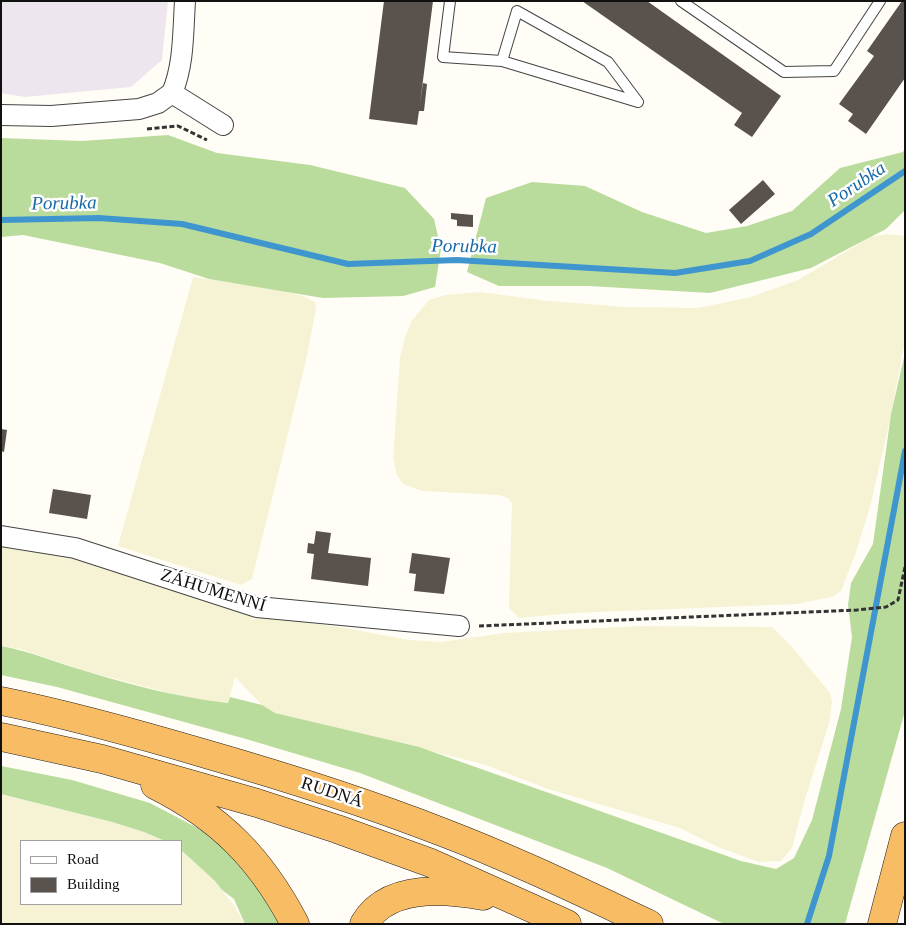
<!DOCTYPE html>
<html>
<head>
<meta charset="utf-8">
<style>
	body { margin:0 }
	#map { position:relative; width:906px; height:925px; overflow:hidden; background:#fffdf5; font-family:"Times New Roman",serif }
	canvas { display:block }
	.frame { position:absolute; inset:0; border:2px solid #111; pointer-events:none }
	.legend { position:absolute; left:20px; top:840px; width:162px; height:65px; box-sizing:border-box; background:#fff; border:1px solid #a0a0a0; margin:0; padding:6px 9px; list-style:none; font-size:15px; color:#111 }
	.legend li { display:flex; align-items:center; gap:10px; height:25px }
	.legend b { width:25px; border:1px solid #a0a0a0 }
</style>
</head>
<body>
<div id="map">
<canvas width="906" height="925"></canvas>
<div class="frame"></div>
<ul class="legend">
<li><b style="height:6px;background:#fff"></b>Road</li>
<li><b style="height:14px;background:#5a524d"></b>Building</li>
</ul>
</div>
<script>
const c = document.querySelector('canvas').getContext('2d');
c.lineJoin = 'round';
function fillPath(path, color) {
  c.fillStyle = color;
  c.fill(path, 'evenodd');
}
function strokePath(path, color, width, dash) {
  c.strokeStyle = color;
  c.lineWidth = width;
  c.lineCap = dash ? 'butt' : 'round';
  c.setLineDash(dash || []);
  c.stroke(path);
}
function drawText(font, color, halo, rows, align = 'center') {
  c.font = font + ' "Times New Roman",serif';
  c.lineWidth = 5;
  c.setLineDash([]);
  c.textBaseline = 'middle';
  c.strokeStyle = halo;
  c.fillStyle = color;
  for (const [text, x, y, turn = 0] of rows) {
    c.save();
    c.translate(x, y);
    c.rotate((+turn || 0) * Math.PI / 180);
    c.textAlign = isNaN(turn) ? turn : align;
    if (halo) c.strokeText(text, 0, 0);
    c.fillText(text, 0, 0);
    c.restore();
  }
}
fillPath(new Path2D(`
	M1,1H168L162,60L131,87L25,97L1,93Z`), '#eee6ef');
fillPath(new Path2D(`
	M887,234L905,236V340L890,420L870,507L855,555L841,591L832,597L796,604L573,613L519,618L509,608L512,503L508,498L499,495L422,491L403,484L397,475L393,459L400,358L405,337L412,320L429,300L446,295L480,292L549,301L626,307L698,308L751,297L798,280L871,237Z
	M193,277L275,289L303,296L315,302L316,309L305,365L252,579L241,585L118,546Z
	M1,547L112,562L254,612L251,620L263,617L274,618L345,628L409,640L441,642L504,633L638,626L772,627L793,648L830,693L832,702L830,720L805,799L792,848L781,861L759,862L718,847L680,828L548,789L483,764L275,713L264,707L235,677L228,703L193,699L85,671L20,649L1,646Z
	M1,794L112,822L144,832L165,841H21V904H181V850L215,881L233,904L245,924H1Z`), '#f6f3d4');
fillPath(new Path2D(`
	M168,135L217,153L310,165L405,188L434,219L441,249L435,287L403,296L323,298L209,279L160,263L23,235L1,237V138L82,141Z
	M905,148V210L886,229L811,268L710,293L589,286H499L467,272L486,198L532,182L585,186L642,212L706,233L747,226L792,211L840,168L903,152Z
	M905,353V711L845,924H724L607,868L360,773L246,739L57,687L1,675V646C30,651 57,663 85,671C132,685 180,698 228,703L230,697L262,705L275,713L419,747L741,861L776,869L794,858L812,820L841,709L852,637L848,605L851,583L873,544L891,414Z
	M1,766L72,780L150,803L205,832L237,859L261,888L280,924H245L234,899L222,890L215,881L181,850V841H165L144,832L112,822L1,794Z`), '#b9dc9c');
strokePath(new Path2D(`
	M1,220L99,218L182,224L348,264L457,260L675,273L750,261L811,234L905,171
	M807,924L829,856L905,451`), '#3f96cf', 6);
fillPath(new Path2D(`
	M384,1H433L420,104L423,83L427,84L424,111H419L417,125L369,119Z
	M582,1H647L781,96L752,137L734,125L742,113Z
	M902,1H905V78L866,134L848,121L853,114L839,104L874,56L867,51Z
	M763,180L775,194L741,224L729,210Z
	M451,213L473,215V227L457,226V220L451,219Z
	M1,429L7,430L4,452L1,451Z
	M53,489L91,495L87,519L49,513Z
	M316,531L331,533L328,553L371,558L368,586L311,579L314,554L307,553L308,543L314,544Z
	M412,553L450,558L444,594L414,591L416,574L409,573Z`), '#5a524d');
const service = new Path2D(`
	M450,1L443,57L502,61L638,102L608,62L517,11L502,61
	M681,1L784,72L834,71L880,1`);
const minor = new Path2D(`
	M172,93C184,65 183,32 185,1
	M1,115L51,116L139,109L158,103L172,93L223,125
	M1,536L75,548L257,607L459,626`);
const trunk = new Path2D(`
	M1,701C70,715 138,734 206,754C286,777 365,802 442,832C513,859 581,892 649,924
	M1,737L102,759L257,803L337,829L431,863L567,924
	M155,785C221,818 261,859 295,924
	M364,924C387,884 445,889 483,896
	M882,924L905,836`);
strokePath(service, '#444', 12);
strokePath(minor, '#444', 22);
strokePath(trunk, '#222', 29);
strokePath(new Path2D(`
	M147,129L178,126L207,140
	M479,626L857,610L886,607L898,600L905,567`), '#333', 3, [5, 2.5]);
strokePath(service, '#fff', 10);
strokePath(minor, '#fff', 20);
strokePath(trunk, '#f7bc64', 28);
drawText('18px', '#111', '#fff', [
	["ZÁHUMENNÍ",213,591,17],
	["RUDNÁ",332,793,18]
]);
drawText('italic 19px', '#1768a6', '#fff', [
	["Porubka",857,185,-34],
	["Porubka",64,204,-1],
	["Porubka",464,247,1]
]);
</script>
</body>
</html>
